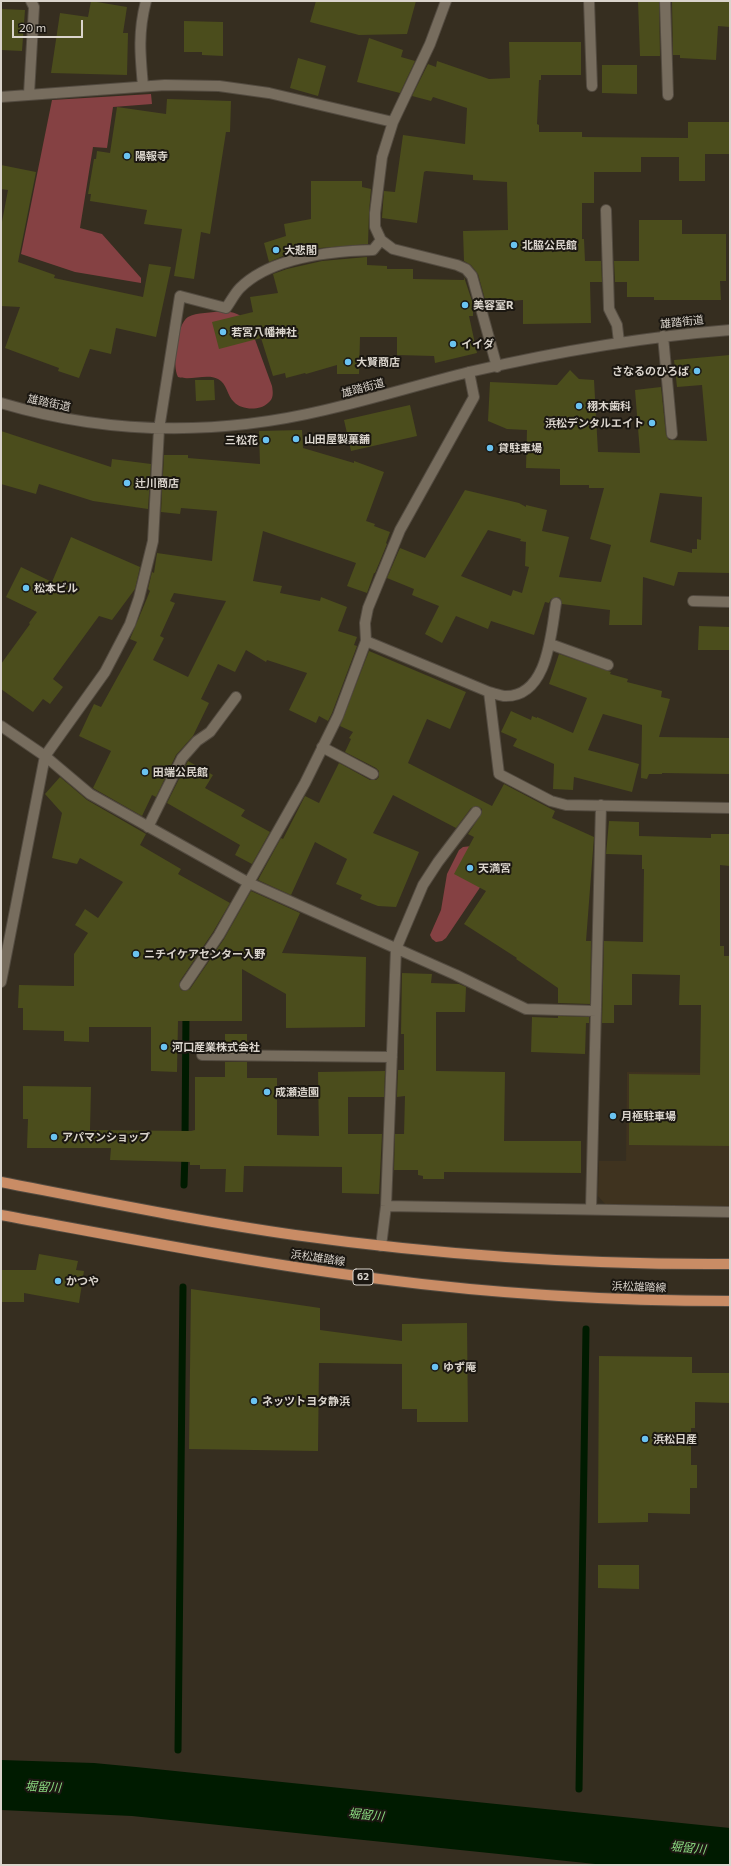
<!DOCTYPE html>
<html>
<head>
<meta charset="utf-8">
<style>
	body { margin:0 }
	#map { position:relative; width:731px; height:1866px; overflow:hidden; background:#362e20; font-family:Commissioner,sans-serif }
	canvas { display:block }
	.frame { position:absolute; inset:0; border:2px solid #dad4cc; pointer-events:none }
	.scale { position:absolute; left:12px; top:20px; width:71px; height:18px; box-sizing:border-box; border:2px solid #dad4cc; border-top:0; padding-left:5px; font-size:12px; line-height:14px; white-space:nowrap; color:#dad4cc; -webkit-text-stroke:3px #1b1711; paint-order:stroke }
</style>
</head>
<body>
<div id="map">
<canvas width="731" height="1866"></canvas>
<div class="frame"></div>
<div class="scale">20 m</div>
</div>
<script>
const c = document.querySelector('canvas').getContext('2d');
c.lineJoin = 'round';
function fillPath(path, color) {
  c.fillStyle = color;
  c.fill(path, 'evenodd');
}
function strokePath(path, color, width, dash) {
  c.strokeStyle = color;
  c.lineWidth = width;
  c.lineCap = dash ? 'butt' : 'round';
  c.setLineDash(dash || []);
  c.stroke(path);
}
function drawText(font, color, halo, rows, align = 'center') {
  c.font = font + ' Commissioner,"Noto Sans JP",sans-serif';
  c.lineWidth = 4;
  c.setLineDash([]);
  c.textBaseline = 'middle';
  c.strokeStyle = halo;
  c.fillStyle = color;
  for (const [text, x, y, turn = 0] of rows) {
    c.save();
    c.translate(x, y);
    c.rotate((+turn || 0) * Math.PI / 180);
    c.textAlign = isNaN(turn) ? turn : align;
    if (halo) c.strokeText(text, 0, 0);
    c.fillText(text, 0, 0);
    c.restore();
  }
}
fillPath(new Path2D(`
	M627,1072L730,1073V1206L605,1204L598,1196L599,1161H626Z`), '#3f331f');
fillPath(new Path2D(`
	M151,94L152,104L113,107L107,148L93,147L80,228L102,234L141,278V283L75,272L21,254L52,100Z
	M222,311C234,312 241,314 249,323L272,386C273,392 274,399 268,403C260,411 241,410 234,402C227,396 227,383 218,379C207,373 191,381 178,377C172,366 176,325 188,317C196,312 213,313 222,311Z
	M472,846L491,867L479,889L446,938L442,941L436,942L432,939L430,935L441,910L447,874L459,850L463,847Z`), '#854143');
fillPath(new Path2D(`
	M1,1760L94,1763L136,1767L730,1828V1865H605L132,1816L1,1810Z`), '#001b00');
strokePath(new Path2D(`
	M185,1139L186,1012
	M184,1185L185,1154
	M178,1750L183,1287
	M579,1789L586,1329`), '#001b00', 7);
fillPath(new Path2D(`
	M91,1L127,7L123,33H128L127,75L51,73L60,13L88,17Z
	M316,1H416L407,34L359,35L310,22Z
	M638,1H659L660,56H640Z
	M672,1H730V27L718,26L716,60L680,58V55H673Z
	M1,9L25,10L22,51L1,50Z
	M184,21L223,22V56L202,55V52H184Z
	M369,38L403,50L401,57L415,61L400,93L357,82Z
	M509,42H581V75H541V80H539L537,124L539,125V132H582V137L688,138V122H730V154H705V181H679V157H641V172H594V203H582V239H584L585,261H601L602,282H590L591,323L523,324V300L486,303L478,274L471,265L464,261L463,231L508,230L507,182L473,180V175L426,171L424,172L417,223L382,218L384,191L395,192L403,135L465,144L467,108L433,97L431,101L412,96L428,64L436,67L437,61L489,79L510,78Z
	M298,58L326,66L318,96L290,88Z
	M602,65H637V94L602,93Z
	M167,99L231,101L230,132H226L210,234L201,232L194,279L174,276L182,229L144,224L147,210L90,201L91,194H88L94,159H96L97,151L110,153L117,107L166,114Z
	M1,165L36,172L18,262L55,275L54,278L143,297L149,264L171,267L156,337L116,328L111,354L90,349L79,378L58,371L59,368L5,348L20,307L1,306V227L8,190L1,189Z
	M311,181H362V187L371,189L369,212L368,244L320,248L283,256L269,262L264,243L286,236L284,224L311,219Z
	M639,220H682V234H726V281H720L721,300H654V297H627V282H615L614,261H639Z
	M367,257V265L387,266V269H413V279L464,280V277L473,304V316H469L477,353L435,363L434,356L397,355V337H360L359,374H337V365L306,374L305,373L286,378L285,373L273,376L261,338L219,349L212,322L253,312L250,297L278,293L273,274L287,269L322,261Z
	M730,355V573L678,572L674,586L643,577L642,625H609L610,610L562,604L560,598L557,597L551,599L549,603L545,602L534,635L491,621L488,629L456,616L442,643L425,634L439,606L412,595L414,589L387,578L400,548L425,558L465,490L519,503L526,507V505L547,510L542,531L569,537L559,577L601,582L611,545L590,539L604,488H589V485H560V469L526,468L527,430L507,429L488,421L490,382L557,385L570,370L579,379L594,380L598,452L640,453L635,390L661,387L666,435L669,440L707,441L702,385L677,387L674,360ZM660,493L702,497L701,540L697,539V549H692V553L650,542ZM488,530L521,539L520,541L526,542L525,566L529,567L522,593L513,590L511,596L461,576Z
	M195,380H214L215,400L196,401Z
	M410,405L417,436L351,451L344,420Z
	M302,430L303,448L354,463V461L384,472L366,521L375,524L374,526L390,532L386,543L387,544L375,573H374L367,593L347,586L356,563L263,531L253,581L282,586L280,593L320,601L321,597L347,607L338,631L357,637L354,645L357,646L332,713L328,721L319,716L316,723L289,710L307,673L267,660L266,662L246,650L235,672L218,664L201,699L209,703L193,736L176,755L156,797L152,795L142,816L93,788L111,751L79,736L94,704L101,707L137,642L130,639L150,591L148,589L152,572L154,573L157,553L212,561L217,511L181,508L180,514L161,512L164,455H188V458L260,464L259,431ZM174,593L226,601L188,677L153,660L164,638L160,636L175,603L170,601Z
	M1,431L111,467L112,459L151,464L148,509L93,501L39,484L36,494L1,484Z
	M71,537L140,567L135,589L112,620L99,616L53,679L63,687L50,704L43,699L33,712L1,689V664L30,624L29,623L37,612L6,597L21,567L52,582Z
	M699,626L730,627V650H698Z
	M369,651L466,692L450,729L427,719L408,763L492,806L504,784L555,811L552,818L594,837L586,941H591L590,1004L558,1003V988L516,959L517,958L464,924L486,891L454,874L474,837L468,834L482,813V809L477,806L471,808L456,828L393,795L373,833L419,852L396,907L378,906L360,899L362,895L336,884L347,859L315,842L291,895L258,880L281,838L283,839L305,796L319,803L339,763L370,780H376L379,777V771L376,768L345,752L351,739L349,738L353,732L340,726Z
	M559,654L611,672L610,674L628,679L627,682L662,691L661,697L670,699L659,737L730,738V774L662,773V774H649L647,779L641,778L642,725L603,714L588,750L639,764L632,792L574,777L573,790L553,789L554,764L513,746L517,739L501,732L511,711L531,720L532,716L537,718V717L573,733L587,698L549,684Z
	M188,761L213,775L205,788L245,810L241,816L270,832L252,864L235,855L240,845L167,803Z
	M60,777L87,800L146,834L140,845L181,869L178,874L230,903L213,932L180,981L179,985L181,990L185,991L190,989L224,939L251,891L300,913L282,953L366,957L365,1027L286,1028V994L242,969V1021H178L177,1072L151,1071V1027H89V1042L64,1041V1031L23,1030V1008H18L19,985L74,986V954L88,933L75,925L85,909L98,918L123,882L80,858L77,864L52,858L62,813L45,794Z
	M609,821L639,822V836L711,838V834H730V866L720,865V946H724V956H730V1146L629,1145V1074L700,1075L701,1005H679L680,975L632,974V1005H614V1023H602L604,941L643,942L644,869H642V855L606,854Z
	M402,973L432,974L431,983L459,984L466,987L465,1012H436V1071L505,1072L504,1141H581V1173L444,1172V1179H423V1176L418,1175V1170H394L395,1134H404L405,1096L397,1097L398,1070H404V1034H401Z
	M558,1016L589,1017V1023H586L585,1054L531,1052L532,1017L558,1018Z
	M225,1034H247V1049H225Z
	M225,1062H247V1078H277V1135L319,1136L318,1072L385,1071L384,1097H348V1134H382L379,1194L342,1193V1167L244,1166L243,1192H225L226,1169H200V1165H190V1162L110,1160L111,1148H27L28,1119H23V1086L91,1087L90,1130L191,1131L195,1130V1077H225Z
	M39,1254L78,1261L76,1270L84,1271L79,1303L24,1293V1302H1V1270H36Z
	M191,1289L320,1308V1330L402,1341V1324L467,1323L468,1422H417V1409H402V1364L319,1363L318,1451L189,1449Z
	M599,1356L692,1357V1373H730V1403L695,1402V1428H691V1465H697V1488H690V1514L648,1513V1522L598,1523Z
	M598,1565H639V1589L598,1588Z`), '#4b4d1c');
const minor = new Path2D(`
	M446,1L430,44L393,122L382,157L375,213V227L381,240L393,249L457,265L466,269L472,276L497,367
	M589,1L592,86
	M665,1L668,95
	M143,86C140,54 138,32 146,1
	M29,94L34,7L31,1
	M1,97L165,85L219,86L269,93L393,122
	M606,210L609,309L617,325L619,342
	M663,336L672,434
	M1,403C109,435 216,436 325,410C373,399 421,384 469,372C555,352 642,337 730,330
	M693,601L730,602
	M366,641L489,692C493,693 499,695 504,696C548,698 551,633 556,603
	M550,644L608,665
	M489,692L499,774L551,801L566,805L730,808
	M1,726L45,756L90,794L249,883L456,975L526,1009L596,1011
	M322,747L373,774
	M148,827L182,758L197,741L210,732L236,697
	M1,982L45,756L105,672L130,624L139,598L153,541L159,429L180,296L226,308C231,301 235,293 240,288C271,257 332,251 373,250L381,240
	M185,985L219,935L305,783L338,716L366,641L365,623L368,608L400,530L474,397L469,372
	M202,1055L392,1057
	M386,1206L730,1212
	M591,1209L601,805
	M381,1246L386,1206L396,949L423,885L438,862L476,812`);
const major = new Path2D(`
	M1,1182C99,1201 197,1221 295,1235C439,1255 585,1265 730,1264
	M1,1215C127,1238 253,1263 380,1279C496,1294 613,1301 730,1301`);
strokePath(minor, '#534b40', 12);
strokePath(major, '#534b40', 12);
strokePath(minor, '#776d5e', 10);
strokePath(major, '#c98c65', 10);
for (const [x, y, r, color] of [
	[127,156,4,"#6ac3f1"],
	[514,245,4,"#6ac3f1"],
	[276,250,4,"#6ac3f1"],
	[465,305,4,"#6ac3f1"],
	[223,332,4,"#6ac3f1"],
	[453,344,4,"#6ac3f1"],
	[348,362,4,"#6ac3f1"],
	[697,371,4,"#6ac3f1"],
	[579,406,4,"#6ac3f1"],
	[652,423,4,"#6ac3f1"],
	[296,439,4,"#6ac3f1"],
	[266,440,4,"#6ac3f1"],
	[490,448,4,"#6ac3f1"],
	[127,483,4,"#6ac3f1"],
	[26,588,4,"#6ac3f1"],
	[145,772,4,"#6ac3f1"],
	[470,868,4,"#6ac3f1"],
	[136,954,4,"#6ac3f1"],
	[164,1047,4,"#6ac3f1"],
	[267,1092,4,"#6ac3f1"],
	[613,1116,4,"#6ac3f1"],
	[54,1137,4,"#6ac3f1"],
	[58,1281,4,"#6ac3f1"],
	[435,1367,4,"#6ac3f1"],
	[254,1401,4,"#6ac3f1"],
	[645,1439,4,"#6ac3f1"]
]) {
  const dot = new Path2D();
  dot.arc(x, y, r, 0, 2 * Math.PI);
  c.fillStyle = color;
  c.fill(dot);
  strokePath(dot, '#1b1711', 1.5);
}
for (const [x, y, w] of [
	[363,1277,20]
]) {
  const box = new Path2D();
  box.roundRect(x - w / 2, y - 8, w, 16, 3);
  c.fillStyle = '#1b1711';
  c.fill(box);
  strokePath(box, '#dad4cc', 1);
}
drawText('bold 10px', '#dad4cc', null, [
	["62",363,1277]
]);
drawText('bold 11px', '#dad4cc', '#1b1711', [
	["陽報寺",135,156],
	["北脇公民館",522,245],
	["大悲閣",284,250],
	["美容室R",473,305],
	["若宮八幡神社",231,332],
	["イイダ",461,344],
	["大賢商店",356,362],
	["さなるのひろば",689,371,"right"],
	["栩木歯科",587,406],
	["浜松デンタルエイト",644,423,"right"],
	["山田屋製菓舗",304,439],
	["三松花",258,440,"right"],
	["貸駐車場",498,448],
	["辻川商店",135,483],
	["松本ビル",34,588],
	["田端公民館",153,772],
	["天満宮",478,868],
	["ニチイケアセンター入野",144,954],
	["河口産業株式会社",172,1047],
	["成瀬造園",275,1092],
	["月極駐車場",621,1116],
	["アパマンショップ",62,1137],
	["かつや",66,1281],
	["ゆず庵",443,1367],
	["ネッツトヨタ静浜",262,1401],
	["浜松日産",653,1439]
], 'left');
drawText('11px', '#dad4cc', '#1b1711', [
	["雄踏街道",682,322,-6],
	["雄踏街道",363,388,-15],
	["雄踏街道",49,403,12],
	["浜松雄踏線",318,1258,8],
	["浜松雄踏線",639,1287,2]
]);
drawText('italic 12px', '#8ad980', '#1b1711', [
	["堀留川",43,1787,3],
	["堀留川",366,1815,6],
	["堀留川",688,1848,6]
]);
</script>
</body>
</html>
